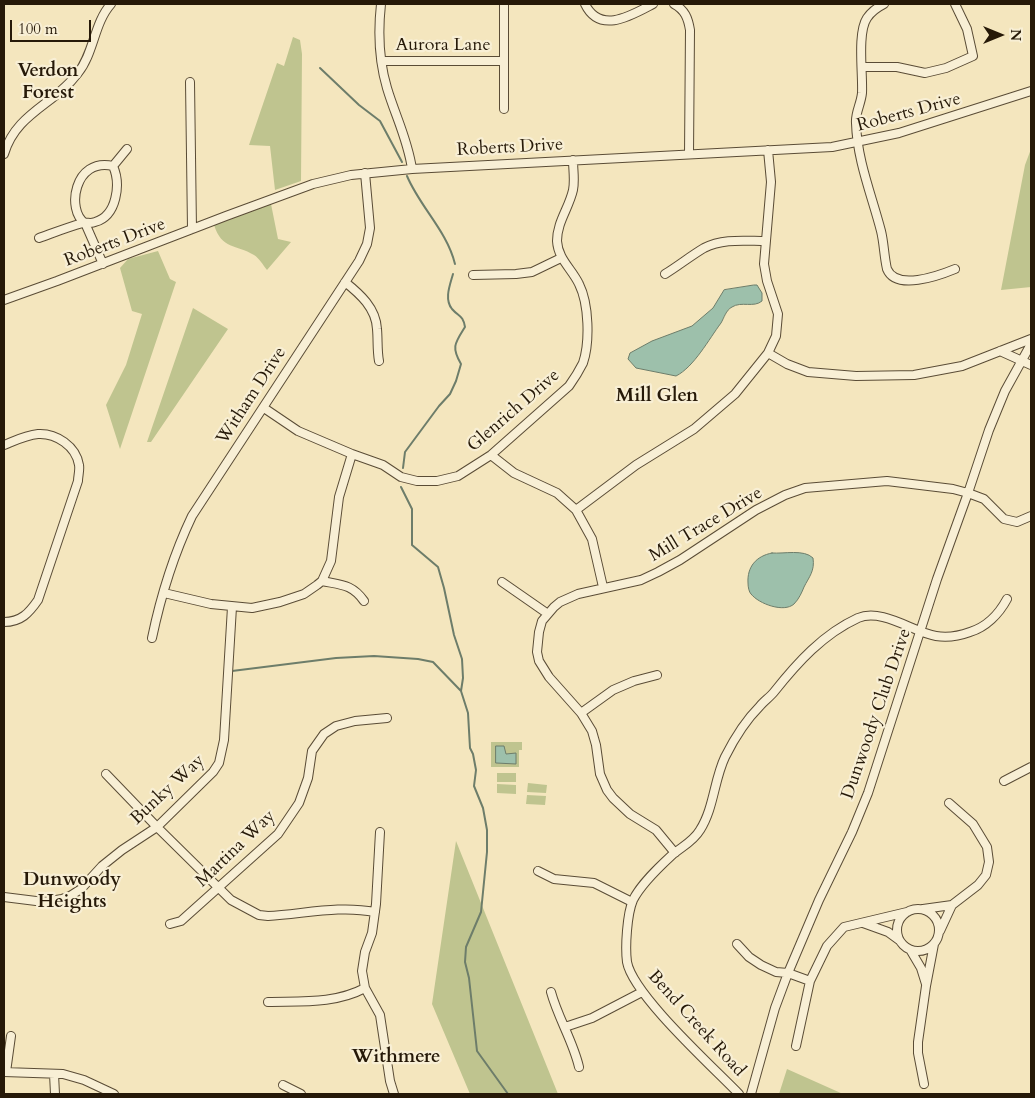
<!DOCTYPE html>
<html>
<head>
<meta charset="utf-8">
<style>
	body { margin:0 }
	#map { position:relative; width:1035px; height:1098px; overflow:hidden; background:#f4e6be; font-family:Cardo,serif }
	canvas { display:block }
	.frame { position:absolute; inset:0; border:5px solid #261908; pointer-events:none }
	.north { position:absolute; left:975px; top:10px; width:50px; height:50px; -webkit-text-stroke:4px #f8efd5; paint-order:stroke; rotate:90deg; font-size:14px; font-weight:700; line-height:20px; text-align:center; color:#261908 }
	.north::after { content:''; display:block; margin:auto; width:18px; height:22px; background:#261908; clip-path:polygon(50% 0,100% 100%,50% 72%,0 100%) }
	.scale { position:absolute; left:10px; top:20px; width:81px; height:22px; box-sizing:border-box; border:2px solid #261908; border-top:0; padding-left:6px; font-size:15px; line-height:18px; white-space:nowrap; color:#261908; -webkit-text-stroke:4px #f8efd5; paint-order:stroke }
</style>
</head>
<body>
<div id="map">
<canvas width="1035" height="1098"></canvas>
<div class="frame"></div>
<div class="north">N</div>
<div class="scale">100 m</div>
</div>
<script>
const c = document.querySelector('canvas').getContext('2d');
c.lineJoin = 'round';
function fillPath(path, color) {
  c.fillStyle = color;
  c.fill(path, 'evenodd');
}
function strokePath(path, color, width, dash) {
  c.strokeStyle = color;
  c.lineWidth = width;
  c.lineCap = dash ? 'butt' : 'round';
  c.setLineDash(dash || []);
  c.stroke(path);
}
function drawText(font, color, halo, rows, align = 'center') {
  c.font = font + ' Cardo,serif';
  c.lineWidth = 4.5;
  c.setLineDash([]);
  c.textBaseline = 'middle';
  c.strokeStyle = halo;
  c.fillStyle = color;
  for (const [text, x, y, turn = 0] of rows) {
    c.save();
    c.translate(x, y);
    c.rotate((+turn || 0) * Math.PI / 180);
    c.textAlign = isNaN(turn) ? turn : align;
    if (halo) c.strokeText(text, 0, 0);
    c.fillText(text, 0, 0);
    c.restore();
  }
}
fillPath(new Path2D(`
	M293,37L300,40L302,54L301,181L275,190L270,146L249,145L277,63L284,66Z
	M1031,149V287L1001,290L1025,165Z
	M271,204L278,239L291,242L267,270C263,265 259,258 254,255C236,244 222,250 214,225Z
	M158,251L170,279L176,282L120,449L106,405L126,365L142,314L132,311L120,268L128,259Z
	M193,308L228,329L151,442H147Z
	M491,742H522V750H519V767H491Z
	M497,773H516V782H497Z
	M528,783L547,785L546,793L527,792Z
	M497,784L516,785V794L497,793Z
	M527,795L546,796L545,805L526,804Z
	M456,841L558,1094H470L432,1004Z
	M787,1069L843,1094H779Z`), '#bfc48f');
const water = new Path2D(`
	M754,285H757L762,293V301C754,308 741,301 732,307C726,310 724,318 721,323C709,339 694,367 676,376L636,368L628,359L630,353L652,341L692,326L713,308L724,290Z
	M772,553C784,554 804,549 813,558C815,571 809,577 804,587C802,592 799,599 794,604C784,613 759,604 751,594C749,592 748,587 748,583C747,567 756,556 772,553Z
	M496,746H504L506,754L516,753V764L496,763Z`);
fillPath(water, '#9dc0ab');
strokePath(water, '#6d7d6a', 1);
strokePath(new Path2D(`
	M320,68L359,105L380,121L402,162
	M407,176C420,207 447,231 455,264
	M403,468L405,452L439,406L450,394L456,381L461,364C451,347 455,343 465,327C463,315 459,317 452,309C444,299 450,285 453,274
	M401,487L412,509V545L438,567L444,588L454,635L462,659L463,678L461,691
	M232,671L336,658L374,656L418,659L433,662L461,691L468,713L470,748L473,754L476,770L474,786L483,808L487,830V852L481,912L466,947L465,962L469,978L477,1051L508,1094`), '#6d7d6a', 2);
const minor = new Path2D(`
	M381,4C378,31 379,61 387,88C395,115 408,140 412,169
	M585,4C600,35 632,15 653,4
	M674,4C685,10 688,18 690,30L689,154
	M884,4C878,7 871,12 867,18C857,33 863,74 862,93C861,104 855,113 856,123C857,160 872,196 881,231C884,243 884,256 887,269C896,291 938,276 955,269
	M383,61H504
	M862,67H897L925,73L946,68L973,56L967,29L955,4
	M190,82L192,229
	M504,109V4
	M4,154C16,113 54,105 78,73C94,53 94,23 111,4
	M113,166L127,149
	M39,238C53,233 68,227 83,223C87,222 91,224 95,222C117,216 121,184 113,166C74,157 66,211 85,223L103,264
	M665,274C678,266 692,255 704,248C723,238 745,241 766,241
	M473,275L516,274L532,272L561,258
	M345,282C360,294 376,308 377,329C378,340 377,350 379,361
	M4,300L57,281L226,216L313,184L351,175L412,169L832,147L899,133L1031,91
	M1000,351L1031,365
	M768,353L787,364L808,372L856,376L914,375L962,366L1031,339
	M264,408L298,431L352,454L383,465L401,477L417,481H437L458,476L491,455L569,386C574,379 579,371 583,363C590,342 589,304 579,284C572,269 558,259 557,241C557,222 569,208 573,190C575,180 573,170 573,160
	M4,445C14,441 26,435 38,434C56,433 76,446 79,465C80,470 78,476 78,481L38,600C29,613 21,622 4,622
	M491,455L514,473L557,493L576,510L592,539L603,587
	M576,510L636,465L694,429L735,394L768,353L776,336L778,314L767,281L764,264L771,182L768,150
	M322,581C341,585 352,584 364,601
	M502,582L548,614
	M164,593L211,604L252,608L280,602L304,594L317,585L322,581L331,561L339,497L352,454
	M152,638C161,595 173,556 192,516L359,261L367,244L370,228L365,173
	M581,713L613,690L634,681L657,675
	M106,774L157,827L231,900L259,915L268,916C304,914 339,905 375,912
	M1004,781L1031,767
	M380,832L376,904L372,933L365,952L362,971L365,988L380,1015L390,1081L394,1094
	M675,853L656,830L630,814L613,798L607,790L600,774L596,745L592,731L581,713L549,677L539,661L537,652L539,632L542,621L554,607L560,602L578,594L641,580L658,572L680,560L756,510L785,495L805,488L887,481L953,489L968,493L984,499L1004,519L1017,522L1031,516
	M538,871L554,879L594,883L632,902
	M4,897L44,902L62,899L70,896L81,889L102,866L122,850L157,827L213,772L219,763L224,740L232,607
	M897 930a21 21 0 1 1 42 0a21 21 0 1 1-42 0Z
	M923,909L952,905L978,885L986,875L989,862L987,847L973,824L949,803
	M863,923L888,932L899,940
	M170,924L181,921L278,834L299,803L308,778L312,751L324,734L336,726L355,721L387,718
	M940,931L952,905
	M737,944L749,957L761,965L776,972L788,973L810,981L827,946L844,927L907,912
	M911,951L921,968L926,984
	M551,992C558,1018 573,1041 579,1067
	M268,1002C301,1001 335,1004 365,988
	M565,1027L592,1018L642,992
	M796,1046L810,981
	M4,1072L63,1074L84,1080L114,1094
	M6,1072L11,1036
	M54,1074L55,1094
	M924,1084L918,1053V1042L926,986L934,944
	M283,1085L301,1094
	M739,1094C713,1067 633,995 627,962C625,947 627,914 633,900C641,884 658,868 671,856C681,847 693,842 700,830C714,808 714,780 725,757C734,739 746,720 760,706C764,701 770,697 774,692C797,663 823,634 858,618C882,608 913,632 936,636C948,638 959,636 970,632C986,627 999,614 1007,599
	M751,1094L775,1008L788,973L819,900L852,832L868,793L937,579L968,493L989,430L1005,391L1031,344`);
strokePath(minor, '#5a4c36', 10);
strokePath(minor, '#f8efd5', 8);
drawText('18px', '#261908', '#f8efd5', [
	["Aurora Lane",443,46],
	["Roberts Drive",909,113,-15],
	["Roberts Drive",510,148,-3],
	["Roberts Drive",115,243,-21],
	["Witham Drive",252,396,-57],
	["Glenrich Drive",514,411,-41],
	["Mill Trace Drive",706,525,-31],
	["Dunwoody Club Drive",877,714,-71],
	["Bunky Way",168,790,-43],
	["Martina Way",236,849,-44],
	["Bend Creek Road",696,1024,48]
]);
drawText('bold 19px', '#261908', '#f8efd5', [
	["Verdon",48,72],
	["Forest",48,94],
	["Mill Glen",657,397],
	["Dunwoody",72,881],
	["Heights",72,903],
	["Withmere",396,1058]
]);
</script>
</body>
</html>
